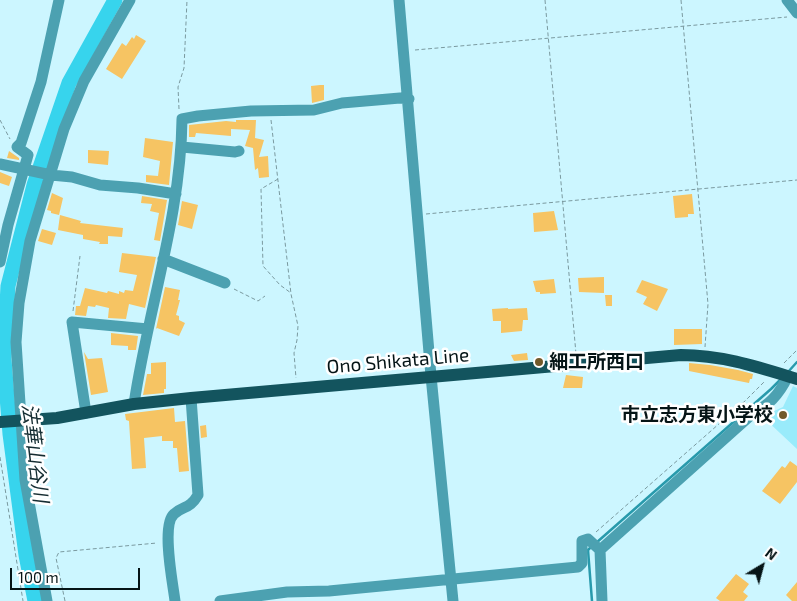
<!DOCTYPE html>
<html>
<head>
<meta charset="utf-8">
<style>
	body { margin:0 }
	#map { position:relative; width:797px; height:601px; overflow:hidden; background:#ccf6ff; font-family:"Exo 2",sans-serif }
	canvas { display:block }
	.north { position:absolute; left:737px; top:541px; width:50px; height:50px; -webkit-text-stroke:4px #fff; paint-order:stroke; rotate:37deg; font-size:14px; font-weight:700; line-height:20px; text-align:center; color:#051416 }
	.north::after { content:''; display:block; margin:auto; width:18px; height:22px; background:#051416; clip-path:polygon(50% 0,100% 100%,50% 72%,0 100%) }
	.scale { position:absolute; left:10px; top:568px; width:130px; height:22px; box-sizing:border-box; border:2px solid #051416; border-top:0; padding-left:6px; font-size:15px; line-height:18px; white-space:nowrap; color:#051416; -webkit-text-stroke:4px #fff; paint-order:stroke }
</style>
</head>
<body>
<div id="map">
<canvas width="797" height="601"></canvas>
<div class="north">N</div>
<div class="scale">100 m</div>
</div>
<script>
const c = document.querySelector('canvas').getContext('2d');
c.lineJoin = 'round';
function fillPath(path, color) {
  c.fillStyle = color;
  c.fill(path, 'evenodd');
}
function strokePath(path, color, width, dash) {
  c.strokeStyle = color;
  c.lineWidth = width;
  c.lineCap = dash ? 'butt' : 'round';
  c.setLineDash(dash || []);
  c.stroke(path);
}
function drawText(font, color, halo, rows, align = 'center') {
  c.font = font + ' "Exo 2","Noto Sans JP",sans-serif';
  c.lineWidth = 5;
  c.setLineDash([]);
  c.textBaseline = 'middle';
  c.strokeStyle = halo;
  c.fillStyle = color;
  for (const [text, x, y, turn = 0] of rows) {
    c.save();
    c.translate(x, y);
    c.rotate((+turn || 0) * Math.PI / 180);
    c.textAlign = isNaN(turn) ? turn : align;
    if (halo) c.strokeText(text, 0, 0);
    c.fillText(text, 0, 0);
    c.restore();
  }
}
fillPath(new Path2D(`
	M793,386L797,388V449L764,418L774,411L783,407Z`), '#99ebfb');
strokePath(new Path2D(`
	M788,372L797,362
	M596,543L771,389L781,379
	M591,547L588,550L592,601`), '#289aac', 2.5);
strokePath(new Path2D(`
	M35,601L26,555L10,434L4,359L8,286L34,185L69,83L115,0`), '#37d4ed', 15);
fillPath(new Path2D(`
	M136,35L146,41L122,79L106,69L122,43L126,46L132,37L134,39Z
	M320,85H324V100L312,103L311,86Z
	M236,120H256L255,138L264,140L259,157L268,156L269,177L259,178L258,168L255,170L253,148L245,146L250,130L231,129V136L196,133L195,137H189V125L226,121L236,122Z
	M145,138L173,142L169,185L146,182V175L158,176L160,161L143,157Z
	M88,150L109,151L108,165L88,163Z
	M9,151L19,158V160L7,158Z
	M0,172L12,177L9,186L0,183Z
	M52,193L63,198L59,215L51,213V211L47,210Z
	M692,194L694,214H688V217L675,218L673,196Z
	M142,196L167,200L160,241L154,240L159,213L150,211L152,204L141,203Z
	M182,201L198,205L192,229L178,225Z
	M554,211L558,230L534,232L533,213Z
	M60,215L81,221L80,223L123,228L122,237L108,236V244H99L100,242L83,239V235L58,230Z
	M42,229L56,233L52,245L38,241Z
	M122,253L156,257L145,308L129,304L126,319L108,318L109,308L96,305L95,307L88,306L86,316L75,315L76,306H80L85,288L107,293L108,291L119,294V291L124,293L125,290L133,291L137,275L119,272Z
	M604,277V293L579,292L578,278Z
	M554,279L556,293L540,294V292H536L533,281Z
	M642,280L668,289L657,311L643,304L647,297L636,292Z
	M165,287L180,290L178,300H180L176,315L179,316V320L185,323L179,336L157,328L156,329Z
	M605,295H612V306H606Z
	M508,308V309L527,308L528,320H523L522,331L501,333V321H493L492,309Z
	M674,329H702V344L674,345Z
	M111,333L138,336L136,350H128V346L111,345Z
	M84,352L88,359L102,358L108,392L91,395Z
	M527,353L528,360L514,361L511,355Z
	M166,362V389H164V393L143,395L147,374H151V363Z
	M689,363L710,365L738,370L753,374L752,379H750L749,383L689,371Z
	M566,375L583,377L582,388H563Z
	M174,408L175,422L185,421L189,471L179,472L177,448H173V441H162V436L144,438L146,468L132,469L129,421L126,420L125,414Z
	M206,425L207,437L201,438L200,426Z
	M790,461L797,466V482L780,504L762,491L782,466L785,468Z
	M736,574L749,584L743,592L748,596L744,601H720L716,598Z
	M797,582V601H792L786,595Z`), '#f6c463');
strokePath(new Path2D(`
	M545,0L576,354
	M681,0L708,304L705,347
	M415,50L787,17
	M179,109L178,87L184,68L187,0
	M0,120L10,139
	M271,120L291,294L298,326L297,340L294,353L296,378
	M278,179L261,189L263,266L280,285L291,293
	M426,214L797,180
	M234,289L258,301L265,296
	M73,311L80,256
	M784,363L797,350
	M0,457L23,601
	M596,532L745,401L764,382
	M65,601L56,558L59,552L157,543`), '#7a999f', 1, [4, 2.5]);
strokePath(new Path2D(`
	M399,0L431,376L453,601
	M787,0L797,13
	M182,147L235,152L239,151
	M0,164L51,175L72,177L100,185L138,188L176,194
	M163,259L225,283
	M0,262L8,225L28,155L17,147L21,143L41,82L59,0
	M134,404C148,309 181,216 182,119L198,116L251,111L314,110L342,103L400,98L409,99
	M86,413L72,322L148,329
	M600,550L750,416C769,404 778,397 788,376
	M47,601L25,480L16,342L19,303L30,241L64,129L84,81L130,0
	M175,601C173,584 161,525 174,514C184,505 189,510 198,495L191,398
	M220,601L287,592L329,591L578,567L582,563V541L588,539L600,550L602,601`), '#4ca1b1', 11);
strokePath(new Path2D(`
	M0,422L57,418L134,404L191,398L681,355C722,355 758,367 797,379`), '#13545e', 12);
for (const [x, y, r, color] of [
	[539,362,5,"#72592a"],
	[783,415,5,"#72592a"]
]) {
  const dot = new Path2D();
  dot.arc(x, y, r, 0, 2 * Math.PI);
  c.fillStyle = color;
  c.fill(dot);
  strokePath(dot, '#fff', 2);
}
drawText('19px', '#051416', '#fff', [
	["Ono Shikata Line",398,361,-5]
]);
drawText('bold 19px', '#051416', '#fff', [
	["細工所西口",549,362],
	["市立志方東小学校",773,415,"right"]
], 'left');
drawText('italic 20px', '#152d32', '#fff', [
	["法華山谷川",35,453,83]
]);
</script>
</body>
</html>
